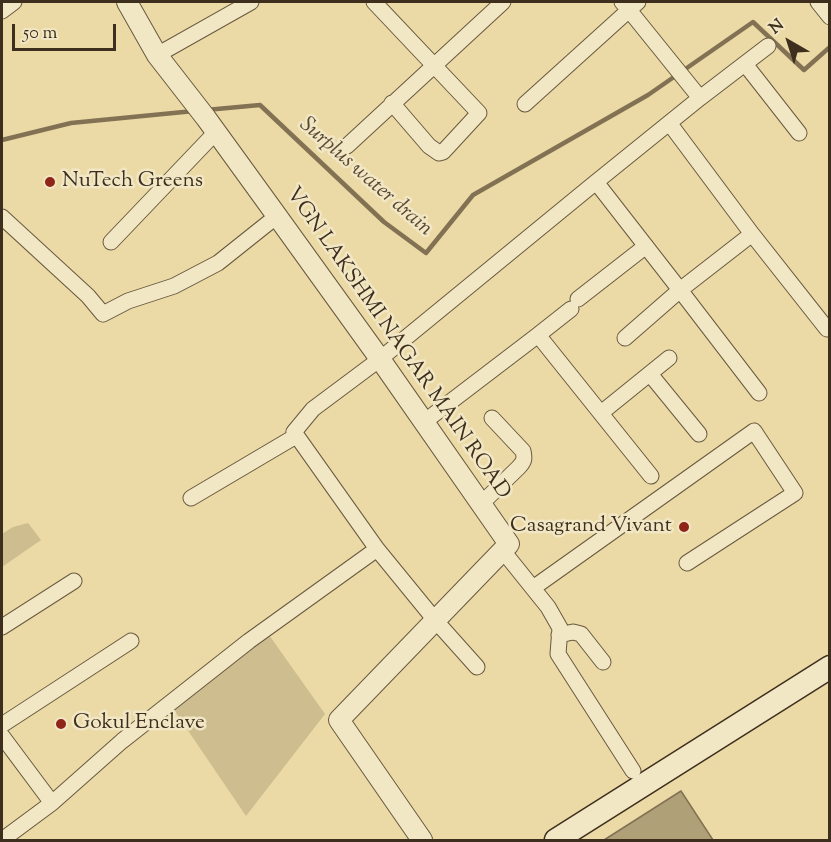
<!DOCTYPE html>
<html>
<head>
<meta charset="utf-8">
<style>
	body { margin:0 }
	#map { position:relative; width:831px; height:842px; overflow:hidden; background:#ebdaa6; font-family:"Sorts Mill Goudy",serif }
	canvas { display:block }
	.frame { position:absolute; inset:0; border:3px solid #3d2e1d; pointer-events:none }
	.north { position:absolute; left:759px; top:12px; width:60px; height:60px; -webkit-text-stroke:4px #f2e7c5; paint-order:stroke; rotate:321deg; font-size:16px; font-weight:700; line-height:24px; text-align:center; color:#3d2e1d }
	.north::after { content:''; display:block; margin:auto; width:21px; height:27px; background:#3d2e1d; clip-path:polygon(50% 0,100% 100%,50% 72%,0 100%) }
	.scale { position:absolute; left:12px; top:24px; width:104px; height:27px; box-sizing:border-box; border:3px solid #3d2e1d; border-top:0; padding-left:8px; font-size:18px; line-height:21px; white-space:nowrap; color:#3d2e1d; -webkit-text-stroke:4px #f2e7c5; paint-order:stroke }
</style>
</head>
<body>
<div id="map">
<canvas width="831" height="842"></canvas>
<div class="frame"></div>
<div class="north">N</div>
<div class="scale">50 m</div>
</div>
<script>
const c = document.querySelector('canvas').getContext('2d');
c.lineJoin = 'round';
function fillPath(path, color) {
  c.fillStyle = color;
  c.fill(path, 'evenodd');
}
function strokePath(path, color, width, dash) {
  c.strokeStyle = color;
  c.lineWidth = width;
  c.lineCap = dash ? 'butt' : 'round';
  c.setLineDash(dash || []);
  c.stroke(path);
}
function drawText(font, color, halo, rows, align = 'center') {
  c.font = font + ' "Sorts Mill Goudy",serif';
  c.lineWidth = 5;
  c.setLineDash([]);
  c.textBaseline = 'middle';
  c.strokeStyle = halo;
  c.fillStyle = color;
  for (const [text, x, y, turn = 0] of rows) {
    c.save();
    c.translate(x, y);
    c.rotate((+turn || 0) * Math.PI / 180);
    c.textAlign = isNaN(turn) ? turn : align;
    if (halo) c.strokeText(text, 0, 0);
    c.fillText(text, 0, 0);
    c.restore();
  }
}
fillPath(new Path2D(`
	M28,523L41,540L2,567V534L13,527Z
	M269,635L325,714L246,816L172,707Z`), '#cdbd8f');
const water = new Path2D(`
	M681,791L713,840H604Z`);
fillPath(water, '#b0a077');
strokePath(water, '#827253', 1.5);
strokePath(new Path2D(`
	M206,110L260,105L384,222L426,253L473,195L648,95L753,22L804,70L830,47
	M2,140L71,123L194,111`), '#827253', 4.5);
const minor = new Path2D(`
	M374,2L479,113L443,152L439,153L429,146L392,103
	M638,2L629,10L700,98L596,182L680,290L752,234L670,124
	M818,2L830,17
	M2,11L14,2
	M157,55L251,2
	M745,64L799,133
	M700,98L768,46
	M525,104L629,10L622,2
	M347,146L503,2
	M2,217L88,296L103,314L128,301L174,286L218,263L277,216
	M752,234L827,329
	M111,242L216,132
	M578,299L646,246
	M571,309L538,335L651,476
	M625,338L680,290L759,393
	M650,374L699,434
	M601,413L669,358
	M424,422L538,335
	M191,498L296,436
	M481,504L518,468C524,462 525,459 523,451L492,418
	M377,549L294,432L313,409L380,359L596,182
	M503,551L548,607L560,628L558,654L633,771
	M533,588L754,431L795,493L687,563
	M2,627L74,581
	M559,635L573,632L581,634L603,662
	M2,725L131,641
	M2,736L52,803
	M2,840L52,803L122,741L249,641L377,549L435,620L477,667`);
const tertiary = new Path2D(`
	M127,2L157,55L206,118L277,216L380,359L509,544L339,720L422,840`);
const secondary = new Path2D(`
	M556,840L830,667`);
strokePath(minor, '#68593f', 17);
strokePath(tertiary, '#68593f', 22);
strokePath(secondary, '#3d2e1d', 25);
strokePath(minor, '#f2e7c5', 15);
strokePath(tertiary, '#f2e7c5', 20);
strokePath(secondary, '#f2e7c5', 22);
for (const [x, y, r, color] of [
	[50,182,6,"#8f2418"],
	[684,527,6,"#8f2418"],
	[61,724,6,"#8f2418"]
]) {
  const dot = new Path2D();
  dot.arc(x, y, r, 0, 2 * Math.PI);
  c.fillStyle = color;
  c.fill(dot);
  strokePath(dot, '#f2e7c5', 2);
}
drawText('21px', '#3d2e1d', '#f2e7c5', [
	["NuTech Greens",62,182],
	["Casagrand Vivant",672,527,"right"],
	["Gokul Enclave",73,724]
], 'left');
drawText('21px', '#3d2e1d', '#f2e7c5', [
	["VGN LAKSHMI NAGAR MAIN ROAD",397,344,55]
]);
drawText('italic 22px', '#5a4a34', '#f2e7c5', [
	["Surplus water drain",365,178,41]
]);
</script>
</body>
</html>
